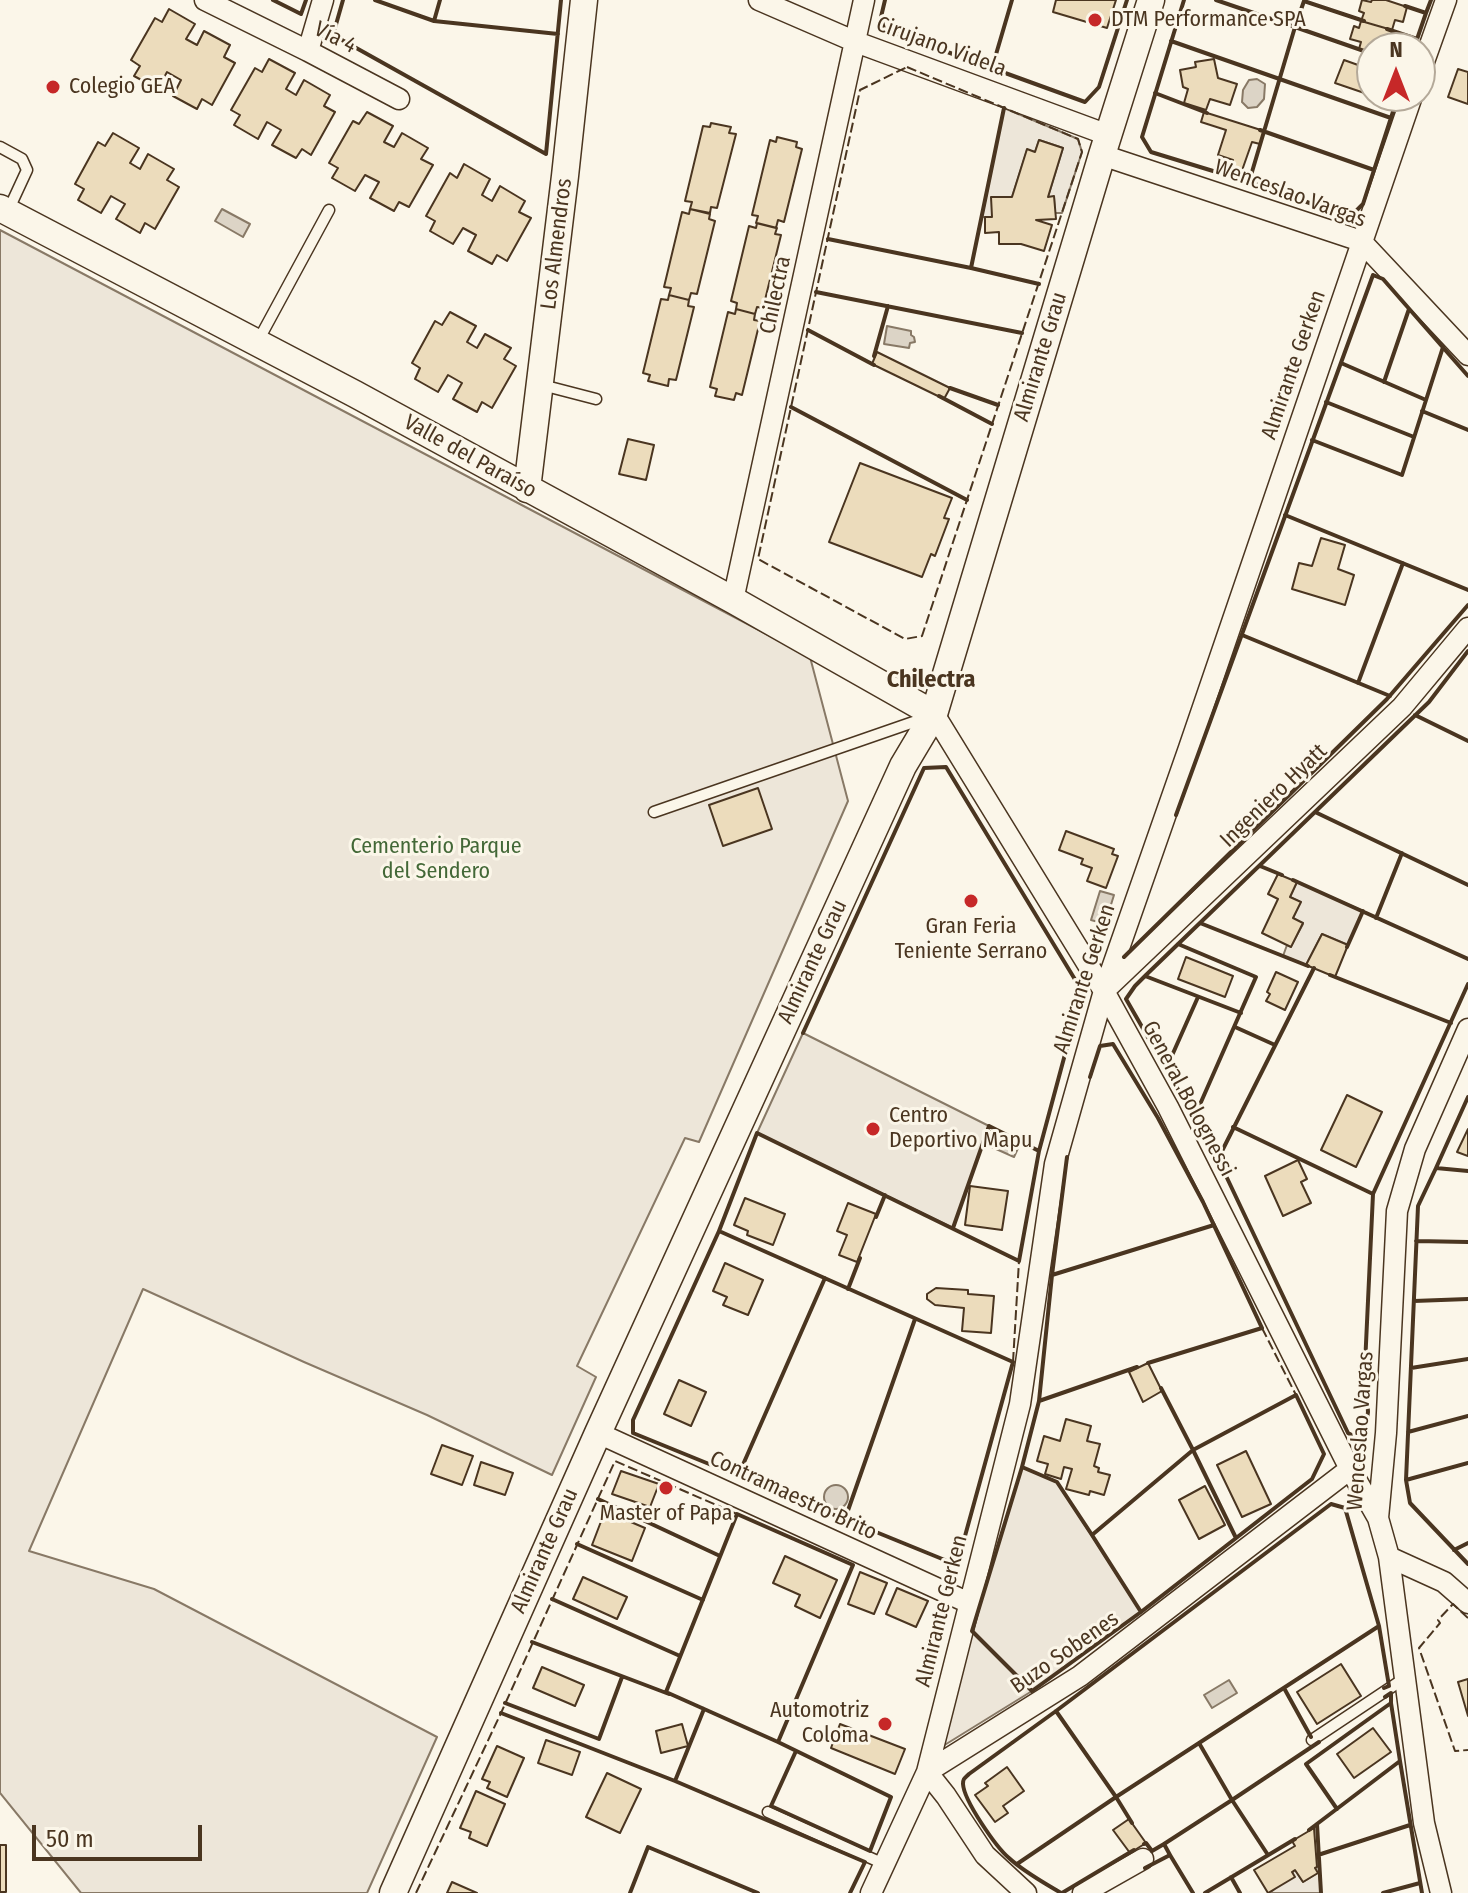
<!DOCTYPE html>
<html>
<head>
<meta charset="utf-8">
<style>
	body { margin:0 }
	#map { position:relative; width:1468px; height:1893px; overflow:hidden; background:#fbf6e9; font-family:"Fira Sans Condensed",sans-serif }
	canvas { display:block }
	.north { position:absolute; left:1356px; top:32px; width:80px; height:80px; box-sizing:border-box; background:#fbf6e9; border:2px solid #b4a999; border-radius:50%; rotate:0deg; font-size:22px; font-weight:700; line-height:32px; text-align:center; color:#4a3520 }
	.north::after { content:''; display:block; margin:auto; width:28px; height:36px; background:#c62828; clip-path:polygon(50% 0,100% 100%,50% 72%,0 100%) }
	.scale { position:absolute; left:32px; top:1825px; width:170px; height:36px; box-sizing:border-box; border:4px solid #4a3520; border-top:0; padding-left:10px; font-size:24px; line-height:28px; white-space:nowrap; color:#4a3520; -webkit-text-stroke:6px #fbf6e9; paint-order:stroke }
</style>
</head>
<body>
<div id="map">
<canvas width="1468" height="1893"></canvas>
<div class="north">N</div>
<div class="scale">50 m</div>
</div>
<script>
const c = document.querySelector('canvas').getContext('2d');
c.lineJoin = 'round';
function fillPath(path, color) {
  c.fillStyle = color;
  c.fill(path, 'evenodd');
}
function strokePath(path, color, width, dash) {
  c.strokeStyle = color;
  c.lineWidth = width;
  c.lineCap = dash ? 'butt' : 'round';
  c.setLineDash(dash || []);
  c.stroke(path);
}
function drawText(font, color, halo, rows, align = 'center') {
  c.font = font + ' "Fira Sans Condensed",sans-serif';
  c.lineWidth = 6;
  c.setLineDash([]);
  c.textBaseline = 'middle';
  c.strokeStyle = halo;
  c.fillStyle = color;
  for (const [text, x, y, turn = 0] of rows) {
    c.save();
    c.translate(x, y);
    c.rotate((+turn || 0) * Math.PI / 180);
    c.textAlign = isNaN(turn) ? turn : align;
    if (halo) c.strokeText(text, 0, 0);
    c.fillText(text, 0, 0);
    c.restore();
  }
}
const green = new Path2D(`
	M1004,108L1078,139L1082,152L1062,213H1055L1054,197H1048L1063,148L1039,140L1035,152L1027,150L1012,197H992V217H982Z
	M0,230L810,657L848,801L699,1142L685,1138L577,1366L596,1377L552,1475L427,1415L304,1362L143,1289L29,1551L154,1589L437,1737L367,1893H81L0,1793Z
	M1297,882L1363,911L1348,945L1322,934L1306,965L1283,956L1287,945L1291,946L1303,924L1293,918L1300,902L1290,897Z
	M803,1033L989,1126L953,1228L757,1133Z
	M1022,1467L1057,1482L1141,1612L1032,1691L943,1746L972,1631Z
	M1295,1870L1303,1882L1319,1872L1321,1893H1270Z`);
fillPath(green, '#ede6d9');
strokePath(green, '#887966', 2);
const water = new Path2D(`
	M1257,79L1265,84L1264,99L1257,107L1248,108L1242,102L1243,90L1249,80Z
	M222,209L250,224L243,237L215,221Z
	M887,326L911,331V335L914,337L915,342L910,343L909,348L884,344Z
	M1100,891L1114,895L1105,924L1091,920Z
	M991,1131L1020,1144L1014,1157L985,1144Z
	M824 1497a12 12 0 1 1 24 0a12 12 0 1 1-24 0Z
	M1229,1680L1237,1693L1212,1708L1204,1695Z`);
fillPath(water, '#dcd4c6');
strokePath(water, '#887966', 2);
const building = new Path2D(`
	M1056,0H1116L1107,28L1053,12Z
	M1362,0L1371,2L1372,0H1386L1407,7L1403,22L1395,20L1392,30L1361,21L1364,13L1359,11Z
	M169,9L195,24L186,39L197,45L204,31L230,45L224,57L235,63L212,105L202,99L197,109L173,96L181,80L167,72L158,89L134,76L140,66L131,60L155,18L162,22Z
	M1361,21L1392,30L1391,36L1397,39L1394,48H1372V53L1359,49L1361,42L1350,39L1354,26L1359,28Z
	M269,59L295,73L286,89L296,95L304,80L330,95L324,106L335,112L311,155L302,149L296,158L272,145L281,130L267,122L258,139L234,125L240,115L231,110L255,68L262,72Z
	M1214,59L1218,78L1237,84L1230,105L1210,99L1206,110L1184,103L1188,89L1183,87L1180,70L1196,67L1195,62Z
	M1344,60L1372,70V96H1379V98L1335,83Z
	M1458,69L1468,72V104L1448,97Z
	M367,112L393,126L384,142L394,147L402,133L428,148L421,159L433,165L409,207L399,202L394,211L370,198L379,182L365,175L355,191L332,178L338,168L329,163L353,121L359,124Z
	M1204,112L1264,131L1260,144L1252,142L1239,179L1228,176L1233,160L1218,155L1226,130L1201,122Z
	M711,123L731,127L729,133L736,134L717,208L711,207L710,213L690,209L692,202L685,201L703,126L710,127Z
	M113,133L139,148L130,163L140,169L148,154L174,169L167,180L179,187L155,229L145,223L140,233L116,219L125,204L111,196L101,213L78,200L84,189L75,184L98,142L105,146Z
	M777,137L797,142L796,147L802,149L784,222L778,220L776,228L756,223L758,216L752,215L770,140L776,142Z
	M1039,140L1063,148L1048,197L1054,196L1056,219L1036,220L1052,225L1044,251L1021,244H999V232L985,233V217H992L991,197H1012L1027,149L1035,152Z
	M464,164L490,179L482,195L492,201L500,186L525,201L519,212L531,218L507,261L497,255L492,264L468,251L476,235L463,228L453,244L430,231L435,221L426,216L450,173L457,178Z
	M690,209L710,214L709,219L715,221L697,294L691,293L689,300L669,295L671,288L664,287L682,212L689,214Z
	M757,223L777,228L775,234L781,235L763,308L757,307L755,314L736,309L737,303L731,301L749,226L756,228Z
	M669,295L689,300L688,306L694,307L676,380L669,379L668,386L648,381L650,375L643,373L661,299L668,300Z
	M736,309L755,314L754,320L760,321L742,395L736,393L734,400L715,396L717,389L710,387L728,312L735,314Z
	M450,312L476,326L467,342L477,348L485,334L511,348L504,359L516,366L492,408L482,402L477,412L453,399L462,383L448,375L438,392L415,379L420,368L412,363L435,321L442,325Z
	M877,352L950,388L944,399L872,364Z
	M628,439L654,445L646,480L619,474Z
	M860,463L952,498L944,518L949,519L935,556L931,554L922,577L829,542Z
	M1321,538L1345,545L1338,569L1354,575L1345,605L1292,589L1299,563L1312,566Z
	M758,788L772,829L723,846L709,805Z
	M1066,831L1114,849L1112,854L1118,856L1106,888L1087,881L1092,868L1081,864L1083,859L1059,850Z
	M1278,874L1297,882L1290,897L1301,902L1293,918L1303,923L1291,947L1262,933L1278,899L1268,894Z
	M1322,934L1348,945L1335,977L1306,965Z
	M1186,957L1233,976L1225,997L1178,979Z
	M1276,972L1298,982L1285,1010L1266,1001L1270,994L1267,992Z
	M1347,1095L1382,1112L1356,1167L1321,1150Z
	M1468,1129V1156L1457,1152Z
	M1298,1160L1307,1179L1301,1182L1311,1203L1283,1216L1265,1176Z
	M970,1186L1008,1191L1002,1230L965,1225Z
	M745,1198L785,1214L773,1245L747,1235L748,1231L734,1225Z
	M848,1203L876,1214L857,1262L839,1255L847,1235L837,1231Z
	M725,1263L763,1280L748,1315L723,1305L727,1297L713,1291Z
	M936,1288L968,1290V1294L994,1296L991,1333L962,1331L964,1308L935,1305L927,1299V1294Z
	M1148,1363L1162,1391L1143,1402L1129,1372Z
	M679,1380L706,1392L691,1426L664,1414Z
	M1066,1419L1091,1426L1087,1441L1100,1444L1094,1466L1099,1468L1098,1472L1110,1475L1104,1495L1090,1491L1089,1495L1066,1489L1072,1469L1064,1467L1061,1479L1045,1474L1048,1464L1037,1461L1044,1436L1060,1441Z
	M442,1445L473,1456L462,1485L431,1474Z
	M1246,1451L1271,1504L1242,1517L1217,1465Z
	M481,1462L513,1473L505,1495L474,1485Z
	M621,1471L659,1484L650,1507L612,1494Z
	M1205,1486L1225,1525L1199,1539L1179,1500Z
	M605,1511L645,1528L632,1561L592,1545Z
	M785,1556L837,1580L820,1618L795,1606L800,1595L773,1583Z
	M860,1572L887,1583L874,1614L848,1604Z
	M583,1577L627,1597L617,1619L573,1599Z
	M897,1588L928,1601L916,1627L886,1614Z
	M1341,1664L1361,1696L1317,1724L1297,1692Z
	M542,1667L584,1685L575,1706L533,1688Z
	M1468,1679V1716L1458,1682Z
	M682,1724L688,1746L661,1753L656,1731Z
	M840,1724L905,1749L895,1774L831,1748Z
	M1373,1728L1391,1752L1354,1778L1337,1754Z
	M546,1740L580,1752L572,1775L538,1763Z
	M497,1746L524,1758L507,1797L487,1788L490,1782L482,1779Z
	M1007,1767L1024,1791L1003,1806L1008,1813L995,1822L975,1795L988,1786L985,1783Z
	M607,1773L641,1789L620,1833L586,1817Z
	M476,1791L505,1804L487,1846L469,1838L471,1832L460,1828Z
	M1129,1819L1146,1843L1130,1853L1113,1830Z
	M1314,1828L1317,1867L1315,1868L1318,1873L1303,1882L1295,1870L1292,1872L1295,1877L1268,1893L1254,1870L1295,1846L1292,1841Z
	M0,1845H6V1892H0Z
	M452,1882L477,1893H447Z`);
fillPath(building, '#ecdcbc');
strokePath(building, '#4a3520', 2);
const service = new Path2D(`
	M0,147L22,159L27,170L8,211
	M258,341L329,210
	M542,385L596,399
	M654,812L928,717
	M1312,1740L1405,1678
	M768,1812L884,1864`);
const minor = new Path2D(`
	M205,0L308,51L399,99
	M759,0L856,42L1108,135
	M308,51L323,0
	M1420,73L1446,0
	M1102,155L1361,241L1468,355
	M733,600L864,0
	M934,714L1104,991L1168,1107L1350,1469L1378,1518
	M1107,988L1402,707L1468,628
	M598,1433L969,1603
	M1389,1557L1444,1582L1468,1603
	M927,1772L1080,1676L1350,1469
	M927,1772L946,1796L985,1855L1026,1893
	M871,1893L927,1772L1020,1404L1055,1164L1104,991L1189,748L1412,96
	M1083,1893L1143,1859
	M1441,1893L1424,1823L1389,1557L1378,1518L1386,1433L1397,1211L1415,1149L1468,1029`);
const tertiary = new Path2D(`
	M0,208L355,394L733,600L934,714
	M527,489L565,176L584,0
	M393,1893L598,1433L903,766L934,714L1102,155L1151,0`);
strokePath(service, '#4a3520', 13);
strokePath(minor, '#4a3520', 23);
strokePath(tertiary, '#4a3520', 29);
strokePath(service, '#fbf6e9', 10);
strokePath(minor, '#fbf6e9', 20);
strokePath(tertiary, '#fbf6e9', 26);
strokePath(new Path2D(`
	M907,67L1078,139L1082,152L922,636L905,639L758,559L860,90Z
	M1262,1328L1296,1395
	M1013,1362L1019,1261
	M1468,1618L1453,1604L1438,1620L1440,1623L1419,1648L1455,1751L1468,1750
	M416,1893L501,1713L615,1461L737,1514`), '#4a3520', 2, [10, 4]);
strokePath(new Path2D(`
	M273,0L301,14L306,0
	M343,0L333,35L546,154L561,0
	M375,0L434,21L558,34
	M885,0L881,17L884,29L1085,102L1099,87L1127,0
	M1184,0L1142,137L1151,152L1249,182L1350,217L1363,204L1398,96
	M1216,0L1295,27L1249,182
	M1304,1L1364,21
	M1304,1L1295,27L1364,51
	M1405,6L1426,13L1414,48
	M1426,13L1431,0
	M434,21L440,0
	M1387,29L1417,39
	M1171,41L1391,118
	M992,68L1012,0
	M1155,93L1207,113
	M1004,108L971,268L1039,284
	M1260,130L1374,170
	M828,239L971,268
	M816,292L1022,333
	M808,330L874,365
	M874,356L888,306
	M1341,363L1426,400
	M1384,382L1409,309
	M950,388L998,405
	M939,396L992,424
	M1326,402L1414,437
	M791,407L967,500
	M1422,411L1468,430
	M1312,440L1402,475L1443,347
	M1285,515L1468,590
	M1242,635L1390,696
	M1468,651L1429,702L1146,975L1135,986L1126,999L1218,1159L1348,1433L1355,1437L1363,1431L1366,1425L1368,1412L1365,1365L1373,1194L1468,984
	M1358,683L1403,563
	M1415,715L1468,741
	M1315,812L1468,885
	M1176,815L1373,275L1383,279L1468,376
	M1260,866L1282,875
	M1293,880L1468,959
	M1376,918L1402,853
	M1200,923L1308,966
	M1178,944L1256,977L1194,1118
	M1347,947L1363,911
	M1124,957L1387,699L1468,605
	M1330,975L1451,1023
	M1145,976L1241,1013
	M1235,1027L1275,1045
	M1166,1069L1198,997
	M1090,1077L1100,1046L1113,1044L1158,1118L1203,1202L1262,1328L1148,1363
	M1468,1097L1436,1168L1468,1171
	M1233,1127L1373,1194
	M1067,1157L1052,1275L1039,1401L1022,1467L1057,1482L1092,1535L1193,1450L1161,1388
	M1218,1159L1314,968
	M1436,1168L1418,1206L1406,1480L1410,1503L1468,1564
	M876,1217L885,1195
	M953,1228L989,1126L1039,1151
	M719,1231L757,1133L1019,1261L1039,1151L1082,991L946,767L924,768L803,1033
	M719,1231L1013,1362L957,1565L633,1433V1420Z
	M1416,1241L1468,1242
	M1052,1275L1214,1225
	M848,1289L860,1258
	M1414,1301L1468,1299
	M1411,1368L1468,1359
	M1039,1401L1137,1367
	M1408,1432L1468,1416
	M1022,1467L972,1631L1032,1691L1141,1612L1312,1479L1324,1454L1296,1395L1193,1450L1236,1538
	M738,1476L825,1278
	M1406,1480L1468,1463
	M598,1499L720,1556
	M737,1514L853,1565L778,1742L666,1692Z
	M845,1519L915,1319
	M1092,1535L1141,1612
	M577,1544L703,1600
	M1454,1550L1468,1543
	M552,1599L680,1656
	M532,1642L669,1694
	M1284,1688L1311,1737
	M505,1703L599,1739L622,1677
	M1391,1703L1400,1761
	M1056,1711L1116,1797L1379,1626L1389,1686L1384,1688
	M501,1713L675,1781L704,1709L702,1708
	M778,1742L891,1797L870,1851L771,1806L796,1751
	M1199,1743L1232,1800L1319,1742
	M675,1781L865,1862L850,1893
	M1337,1809L1306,1764L1391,1703V1693L1385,1697
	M1317,1824L1321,1893
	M1309,1830L1400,1761L1422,1893
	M1144,1844L1146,1843L1152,1851L1164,1844L1170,1855L1145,1868
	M1164,1844L1232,1800L1268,1855
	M1170,1855L1193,1893
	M1318,1855L1410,1825
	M1017,1864L1116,1797L1132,1823
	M1231,1877L1240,1893
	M630,1893L648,1847L758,1893
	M1061,1893C1043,1882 1024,1872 1009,1858C996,1847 964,1801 963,1784C963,1778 965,1778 969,1774L1056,1711L1331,1504L1345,1508L1379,1626
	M1062,1893L1134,1850
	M1205,1893L1295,1839
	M1383,1893L1420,1883`), '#4a3520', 4);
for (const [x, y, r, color] of [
	[1095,20,8,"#c62828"],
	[53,87,8,"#c62828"],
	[971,901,8,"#c62828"],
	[873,1129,8,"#c62828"],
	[666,1488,8,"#c62828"],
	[885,1724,8,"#c62828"]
]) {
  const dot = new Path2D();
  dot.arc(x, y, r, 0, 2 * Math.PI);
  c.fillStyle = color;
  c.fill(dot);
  strokePath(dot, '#fbf6e9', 3);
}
drawText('22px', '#4a3520', '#fbf6e9', [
	["DTM Performance SPA",1111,20],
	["Colegio GEA",69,87],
	["Gran Feria",971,927,"center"],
	["Teniente Serrano",971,952,"center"],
	["Centro",889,1116],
	["Deportivo Mapu",889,1141],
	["Master of Papa",666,1514,"center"],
	["Automotriz",869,1711,"right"],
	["Coloma",869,1736,"right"]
], 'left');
drawText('22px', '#4a3520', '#fbf6e9', [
	["Vía 4",335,38,27],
	["Cirujano Videla",941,47,20],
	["Wenceslao Vargas",1290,194,20],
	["Los Almendros",557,244,-83],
	["Chilectra",776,295,-78],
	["Almirante Grau",1041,357,-73],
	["Almirante Gerken",1294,365,-71],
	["Valle del Paraíso",470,457,29],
	["Ingeniero Hyatt",1274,796,-44],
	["Almirante Grau",813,962,-65],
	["Almirante Gerken",1085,979,-72],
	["General Bolognessi",1188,1099,62],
	["Wenceslao Vargas",1361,1431,-86],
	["Contramaestro Brito",793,1496,25],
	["Almirante Grau",545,1551,-66],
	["Almirante Gerken",942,1611,-76],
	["Buzo Sobenes",1065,1653,-35]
]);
drawText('22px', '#436837', '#fbf6e9', [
	["Cementerio Parque",436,847],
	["del Sendero",436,872]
]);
drawText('bold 24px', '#4a3520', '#fbf6e9', [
	["Chilectra",931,680]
]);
</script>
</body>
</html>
